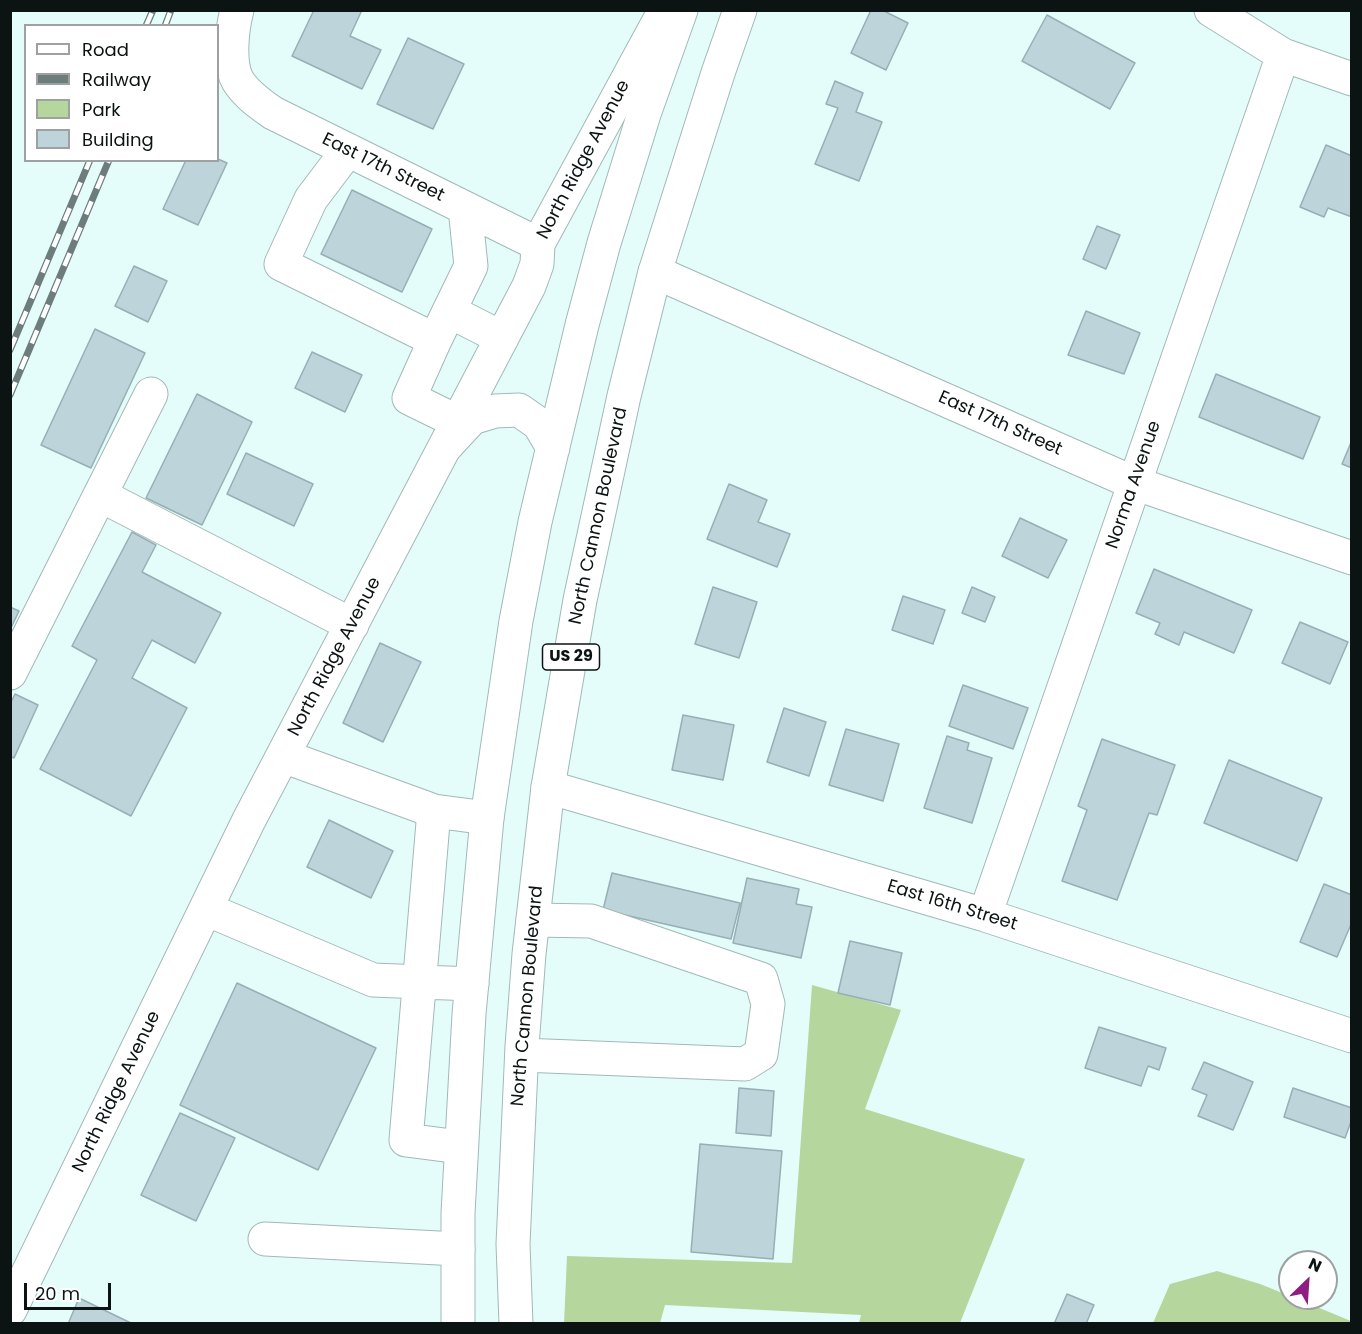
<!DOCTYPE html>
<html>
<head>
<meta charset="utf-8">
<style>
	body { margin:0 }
	#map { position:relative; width:1362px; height:1334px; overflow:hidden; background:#e4fdfb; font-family:Poppins,sans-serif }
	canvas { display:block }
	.frame { position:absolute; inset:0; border:12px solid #0b1313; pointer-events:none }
	.legend { position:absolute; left:24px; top:24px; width:195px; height:138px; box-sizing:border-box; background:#fff; border:2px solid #9da1a1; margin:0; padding:8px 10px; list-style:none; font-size:18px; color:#0b1313 }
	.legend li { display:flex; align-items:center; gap:12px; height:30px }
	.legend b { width:30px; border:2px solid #9da1a1 }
	.north { position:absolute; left:1278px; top:1250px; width:60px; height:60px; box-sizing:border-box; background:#fff; border:2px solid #9da1a1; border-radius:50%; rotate:25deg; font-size:16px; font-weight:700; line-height:24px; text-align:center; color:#0b1313 }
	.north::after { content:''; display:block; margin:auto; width:21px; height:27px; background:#8f1e80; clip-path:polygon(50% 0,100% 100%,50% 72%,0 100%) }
	.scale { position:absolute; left:24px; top:1283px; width:87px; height:27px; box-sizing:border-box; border:3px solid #0b1313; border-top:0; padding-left:8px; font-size:18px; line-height:21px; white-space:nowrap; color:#0b1313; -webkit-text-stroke:4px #fff; paint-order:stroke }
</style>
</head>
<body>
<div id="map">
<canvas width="1362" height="1334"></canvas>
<div class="frame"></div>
<ul class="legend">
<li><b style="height:8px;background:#fff"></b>Road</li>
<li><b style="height:8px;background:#6d7d7c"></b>Railway</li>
<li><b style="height:16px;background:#b5d79d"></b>Park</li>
<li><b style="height:16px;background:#bdd4db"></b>Building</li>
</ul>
<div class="north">N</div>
<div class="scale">20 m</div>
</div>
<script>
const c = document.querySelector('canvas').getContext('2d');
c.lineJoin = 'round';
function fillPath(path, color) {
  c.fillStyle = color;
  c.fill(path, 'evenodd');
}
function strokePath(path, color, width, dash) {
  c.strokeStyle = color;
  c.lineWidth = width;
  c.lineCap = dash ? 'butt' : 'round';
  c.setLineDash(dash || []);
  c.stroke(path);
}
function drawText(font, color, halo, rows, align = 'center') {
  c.font = font + ' Poppins,sans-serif';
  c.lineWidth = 4.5;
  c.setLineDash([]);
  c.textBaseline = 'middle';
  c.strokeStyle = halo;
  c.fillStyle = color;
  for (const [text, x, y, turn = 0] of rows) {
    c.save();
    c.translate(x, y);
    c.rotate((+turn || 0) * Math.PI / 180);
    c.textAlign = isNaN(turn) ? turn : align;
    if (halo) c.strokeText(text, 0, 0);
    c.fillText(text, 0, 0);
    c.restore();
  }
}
fillPath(new Path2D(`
	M812,985L901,1010L865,1109L1025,1159L960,1323H859L861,1315L665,1305L660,1323L564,1324L567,1256L792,1263Z
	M1217,1271L1260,1284L1290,1296V1298H1295L1351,1321V1323H1153L1170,1284Z`), '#b5d79d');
const building = new Path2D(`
	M314,10H362L350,36L381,50L362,89L292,56Z
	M871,10H882L908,23L886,70L851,53Z
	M1047,15L1135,63L1110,109L1022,61Z
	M408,38L464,64L433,129L377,104Z
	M835,81L863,93L856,112L882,122L859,181L815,164L838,108L826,104Z
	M1326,145L1352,156V217L1328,208L1324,217L1300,207Z
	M218,159L227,163L198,225L163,209L186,160H218Z
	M352,190L432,229L402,292L321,254Z
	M1097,226L1120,235L1106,269L1083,259Z
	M134,266L167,281L148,322L115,306Z
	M1086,311L1140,333L1124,374L1068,355Z
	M95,329L145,353L91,468L41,445Z
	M312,352L362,375L345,412L295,388Z
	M1216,374L1320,417L1303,459L1199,417Z
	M197,394L252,422L202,525L146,498Z
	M1352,440V468L1342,464Z
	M246,453L313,484L294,526L227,494Z
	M729,484L767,500L758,522L790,534L777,567L707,539Z
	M1020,518L1067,540L1048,578L1002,556Z
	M132,532L156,545L142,572L221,613L195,663L152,640L132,678L187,708L131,816L40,769L97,660L72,646Z
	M1154,569L1252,610L1234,653L1184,632L1179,645L1155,634L1160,623L1136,613Z
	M713,587L757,602L739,658L695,644Z
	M972,587L995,597L985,622L962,613Z
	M903,596L945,610L933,644L892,630Z
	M10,607L19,611L10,630Z
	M1300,622L1348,642L1330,684L1282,663Z
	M380,643L421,662L383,742L343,723Z
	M963,685L1028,708L1013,749L949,726Z
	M15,694L38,705L14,758L10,756V704Z
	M784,708L826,722L809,776L767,762Z
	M683,715L734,725L723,780L672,770Z
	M846,729L899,744L883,801L829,785Z
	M947,736L969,743L967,750L992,758L972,823L924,808Z
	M1102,739L1175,765L1157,815L1149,813L1117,900L1062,881L1087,810L1078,806Z
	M1229,760L1322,798L1297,861L1204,823Z
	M329,820L393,851L371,898L307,867Z
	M612,873L740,903L731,939L603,910Z
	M747,878L799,889L796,904L812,907L801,958L733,943Z
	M1324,884L1352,895V922L1337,957L1300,942Z
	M850,941L902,953L890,1005L838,993Z
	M237,983L376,1048L318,1170L180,1105Z
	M1099,1027L1166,1048L1159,1070L1148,1066L1141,1086L1085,1068Z
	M1204,1062L1253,1082L1233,1130L1198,1116L1207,1095L1192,1089Z
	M739,1088L774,1091L771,1136L736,1133Z
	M1293,1088L1352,1108V1119L1345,1138L1284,1117Z
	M180,1113L235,1138L196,1221L141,1195Z
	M700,1144L782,1151L773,1259L691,1252Z
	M1067,1294L1094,1305L1086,1324H1054Z
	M79,1298L133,1324H68Z`);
fillPath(building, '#bdd4db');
strokePath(building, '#98aeb5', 1.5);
const minor = new Path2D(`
	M237,10C232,29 228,64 238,81C246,94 260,104 273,113L538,244
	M1211,10L1283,55L1352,79
	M348,150L311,199L281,264L435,340L471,266L465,208
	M655,272L1134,483L1352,558
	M449,311L502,338
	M435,340L409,398L458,422
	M151,394L100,495L352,625
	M10,673L100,495
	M283,756L434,811
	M548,787L985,915L1352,1036
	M206,909L373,980L472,984
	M985,915L1283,55
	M522,1055L745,1064L761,1054L768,1004L761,979L591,921L533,920
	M460,1147L406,1140L434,811L487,818
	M265,1239L458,1249
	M10,1310L249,820L529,286L537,264L538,244L665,10`);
const major = new Path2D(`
	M446,446L472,418L495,411L519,410L539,424L553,448
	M458,1324V1213L469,1014L487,818L516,621L535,522L582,325L604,243L644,114L681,10
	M516,1324L513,1244L522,1046L529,954L548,787L580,600L624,396L655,272L718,73L740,10`);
strokePath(minor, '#a1b9b7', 35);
strokePath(major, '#a1b9b7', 35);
strokePath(minor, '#fff', 33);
strokePath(major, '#fff', 33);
const rail = new Path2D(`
	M146,26L153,10
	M165,26L171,10
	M10,350L90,160
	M10,395L109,160`);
strokePath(rail, '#6d7d7c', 7);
strokePath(rail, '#fff', 4.5, [14]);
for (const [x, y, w] of [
	[571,657,57]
]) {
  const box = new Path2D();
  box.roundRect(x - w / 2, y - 13, w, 26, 4.5);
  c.fillStyle = '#fff';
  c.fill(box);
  strokePath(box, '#0b1313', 1.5);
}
drawText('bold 16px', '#0b1313', null, [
	["US 29",571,657]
]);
drawText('18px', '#0b1313', '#fff', [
	["North Ridge Avenue",584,160,-62],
	["East 17th Street",383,168,26],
	["East 17th Street",1000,424,24],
	["Norma Avenue",1134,485,-71],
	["North Cannon Boulevard",599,516,-78],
	["North Ridge Avenue",335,657,-62],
	["East 16th Street",952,906,17],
	["North Cannon Boulevard",528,996,-85],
	["North Ridge Avenue",117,1092,-64]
]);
</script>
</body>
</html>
